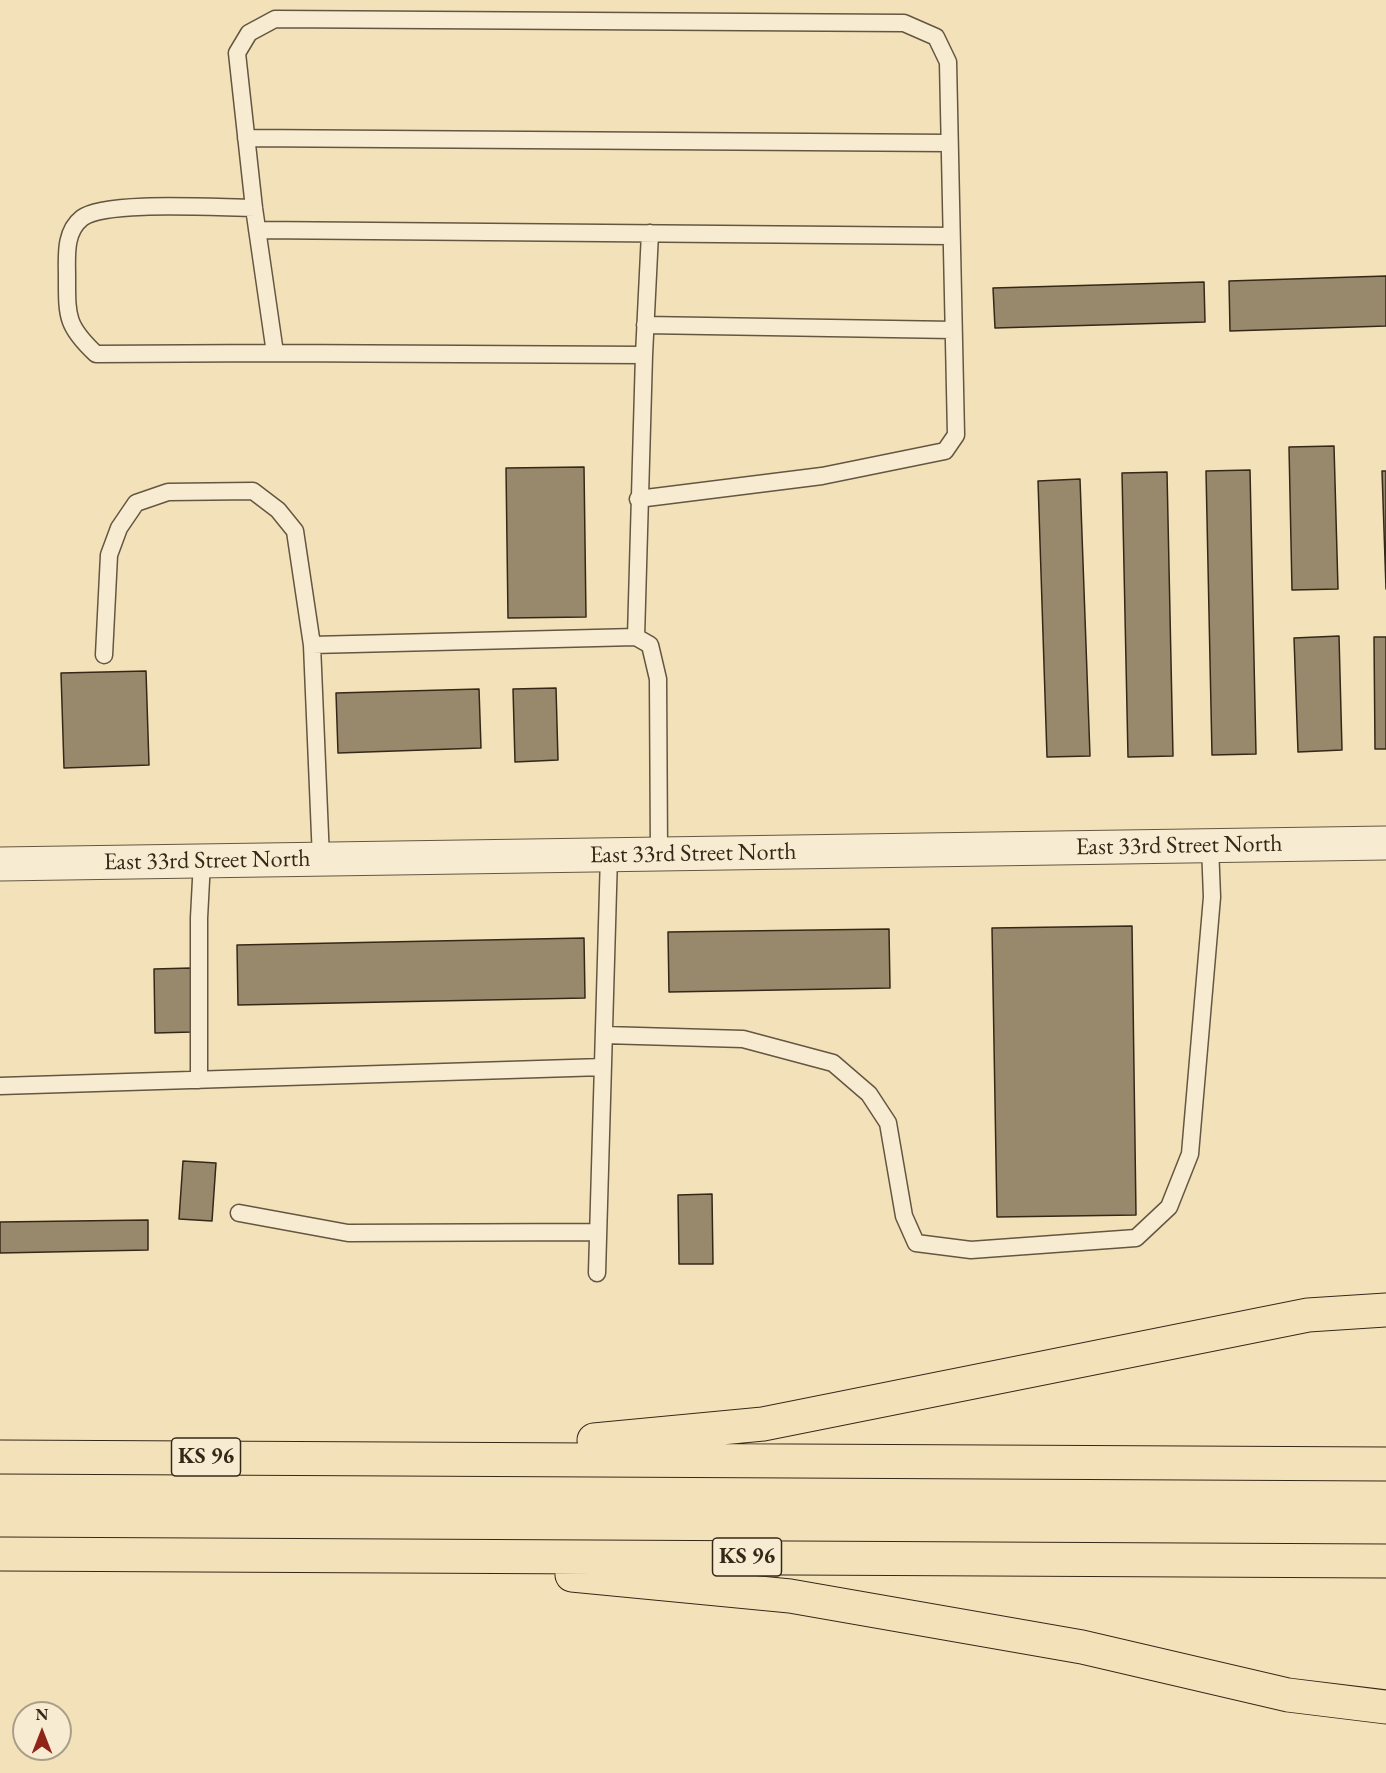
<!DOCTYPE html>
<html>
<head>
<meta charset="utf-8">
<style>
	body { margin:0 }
	#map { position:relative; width:1386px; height:1773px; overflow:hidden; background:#f3e2b9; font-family:"EB Garamond",serif }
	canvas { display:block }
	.north { position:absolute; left:12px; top:1701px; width:60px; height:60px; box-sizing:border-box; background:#f7ecd2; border:2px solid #aa9e88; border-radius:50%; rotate:0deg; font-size:16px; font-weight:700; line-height:24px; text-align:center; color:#362819 }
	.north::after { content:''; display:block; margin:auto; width:21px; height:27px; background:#8f2418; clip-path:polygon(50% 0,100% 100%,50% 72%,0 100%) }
</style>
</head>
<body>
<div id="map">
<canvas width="1386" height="1773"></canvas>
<div class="north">N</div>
</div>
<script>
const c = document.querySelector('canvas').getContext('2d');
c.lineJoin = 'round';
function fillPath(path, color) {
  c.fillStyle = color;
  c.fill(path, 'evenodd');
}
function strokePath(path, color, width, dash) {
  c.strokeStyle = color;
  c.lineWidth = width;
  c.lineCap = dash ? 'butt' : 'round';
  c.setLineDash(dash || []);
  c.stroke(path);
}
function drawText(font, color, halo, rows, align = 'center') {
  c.font = font + ' "EB Garamond",serif';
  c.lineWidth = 4.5;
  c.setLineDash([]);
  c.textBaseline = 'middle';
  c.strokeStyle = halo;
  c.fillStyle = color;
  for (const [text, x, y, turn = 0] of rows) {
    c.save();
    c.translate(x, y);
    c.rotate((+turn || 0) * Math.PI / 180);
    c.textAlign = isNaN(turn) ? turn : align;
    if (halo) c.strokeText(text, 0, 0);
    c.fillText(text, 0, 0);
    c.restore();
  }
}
const building = new Path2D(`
	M1386,276V326L1230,331L1229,281Z
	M1204,282L1205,322L995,328L993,288Z
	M1334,446L1338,589L1292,590L1289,447Z
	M584,467L586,617L508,618L506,468Z
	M1250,470L1256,754L1212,755L1206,471Z
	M1382,471H1386V589Z
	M1167,472L1173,756L1128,757L1122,473Z
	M1080,479L1090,756L1047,757L1038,481Z
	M1339,636L1342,750L1298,752L1294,638Z
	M1374,637H1386V749H1375Z
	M146,671L149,765L64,768L61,673Z
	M556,688L558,760L515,762L513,689Z
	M479,689L481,748L338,753L336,693Z
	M1132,926L1136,1215L997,1217L992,928Z
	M889,929L890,988L669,992L668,932Z
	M584,938L585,998L238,1005L237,945Z
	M191,968L192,1032L155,1033L154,969Z
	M183,1161L216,1163L212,1221L179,1219Z
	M712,1194L713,1264H679L678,1195Z
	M148,1220V1250L0,1253V1222Z`);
fillPath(building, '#98896c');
strokePath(building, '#362819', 1.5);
const lane = new Path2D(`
	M246,138L948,143
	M254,208C220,208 105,200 82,218C64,232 67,257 67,277C67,316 66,326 96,354L275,353
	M257,230L951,236
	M645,325L953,330
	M644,355L650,233
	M636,637L644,355L275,353L254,208L237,53L249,33L275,19L904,23L936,37L948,62L956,435L945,451L822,476L638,499
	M312,645L636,637L650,645L658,679L659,854
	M104,655L109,555L119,528L136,503L168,492L253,491L278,510L295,531L312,645L321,859
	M604,1035L743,1039L833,1063L869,1094L888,1123L904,1216L916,1243L971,1250L1136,1238L1169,1207L1190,1154L1212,897L1210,846
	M199,1080V918L202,861
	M0,1086L603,1067
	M239,1213L348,1233L598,1232
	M597,1273L609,855`);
const street = new Path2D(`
	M0,864L1386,843`);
const highway = new Path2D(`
	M594,1440L763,1424L1308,1315L1386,1310
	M0,1457L1386,1464
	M0,1554L1386,1561
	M572,1575L790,1596L1082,1647L1288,1695L1386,1707`);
strokePath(lane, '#655641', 19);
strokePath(street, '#655641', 35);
strokePath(highway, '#362819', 35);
strokePath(lane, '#f7ecd2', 16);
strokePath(street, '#f7ecd2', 33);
strokePath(highway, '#f3e2b9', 33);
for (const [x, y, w] of [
	[206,1457,69],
	[747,1557,69]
]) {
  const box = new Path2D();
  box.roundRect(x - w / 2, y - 19, w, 38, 4.5);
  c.fillStyle = '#f7ecd2';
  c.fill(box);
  strokePath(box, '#362819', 1.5);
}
drawText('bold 22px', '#362819', null, [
	["KS 96",206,1457],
	["KS 96",747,1557]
]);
drawText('24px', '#362819', '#f7ecd2', [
	["East 33rd Street North",1179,846,-1],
	["East 33rd Street North",693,854,-1],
	["East 33rd Street North",207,861,-1]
]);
</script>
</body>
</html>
